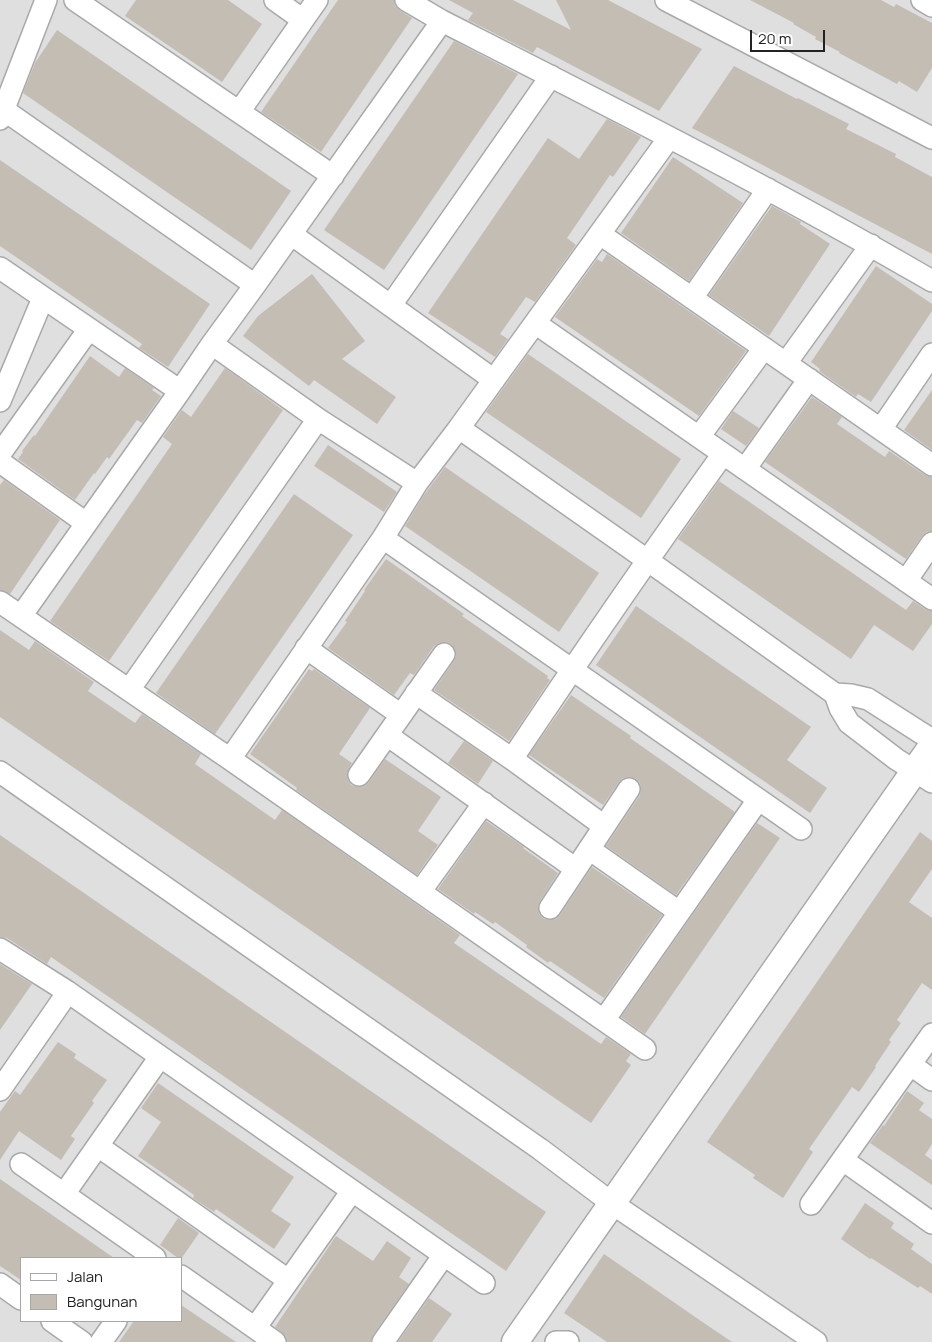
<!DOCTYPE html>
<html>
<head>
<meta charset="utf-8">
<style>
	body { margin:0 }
	#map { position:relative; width:932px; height:1342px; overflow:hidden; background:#f2f0e8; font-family:Manrope,sans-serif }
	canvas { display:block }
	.legend { position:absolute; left:20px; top:1257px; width:162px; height:65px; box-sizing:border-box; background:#fff; border:1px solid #a7a7a7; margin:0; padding:6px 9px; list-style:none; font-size:15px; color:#222 }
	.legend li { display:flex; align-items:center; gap:10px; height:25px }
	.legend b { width:25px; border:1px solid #a7a7a7 }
	.scale { position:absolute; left:750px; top:30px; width:75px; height:22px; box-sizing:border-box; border:2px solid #222; border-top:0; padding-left:6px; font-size:15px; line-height:18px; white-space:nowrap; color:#222; -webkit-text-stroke:4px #fff; paint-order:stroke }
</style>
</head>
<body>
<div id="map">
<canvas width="932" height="1342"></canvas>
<ul class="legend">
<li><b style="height:6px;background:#fff"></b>Jalan</li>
<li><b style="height:14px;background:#c3bdb4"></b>Bangunan</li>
</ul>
<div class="scale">20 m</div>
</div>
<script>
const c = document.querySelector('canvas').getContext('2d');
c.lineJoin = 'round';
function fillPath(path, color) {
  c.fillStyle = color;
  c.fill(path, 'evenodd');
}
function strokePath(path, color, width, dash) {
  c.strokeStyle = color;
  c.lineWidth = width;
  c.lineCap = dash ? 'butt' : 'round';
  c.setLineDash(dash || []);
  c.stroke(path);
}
fillPath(new Path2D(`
	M0,0H932V1342H0ZM21,1258H181V1321H21Z`), '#e0dfdf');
fillPath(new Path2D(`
	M136,0H228L262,24L222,82L125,16Z
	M338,0H394L395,6L399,10L412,18L321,152L261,112Z
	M449,0H513L571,30L556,0H608L702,49L659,111L537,47L533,53L468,20L473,13Z
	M750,0H881L894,7L896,4L932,23V68L917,92L899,81L897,84L839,53L840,52L815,39L816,37L793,24L794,23Z
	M57,30L291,191L251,250L23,93L35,63Z
	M454,41L518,74L384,270L324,230Z
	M734,66L797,99L798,98L849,124L846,129L896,154L895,157L932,177V254L692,128Z
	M607,119L641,137L613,177L610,175L567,238L576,245L535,302L526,297L500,334L508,339L495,357L428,313L548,138L579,159Z
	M673,157L743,203L689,281L621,233Z
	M0,160L210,304L168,367L139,348L142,344L0,246Z
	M772,206L801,222L800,224L830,244L769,336L709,295Z
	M607,254L746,351L699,416L555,317L597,259L602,262Z
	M876,266L932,304V311L871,402L858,394L856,397L819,371L820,369L811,362Z
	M312,274L365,341L342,359L396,397L377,424L314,380L309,386L243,336L258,316Z
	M528,354L681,459L641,518L486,412Z
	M90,356L119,377L125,368L154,388L152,390L161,396L142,423L137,420L109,459L107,457L95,474L94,473L75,500L18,459L23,452L22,451L34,435L35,436Z
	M225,368L283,410L109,661L50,621L172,444L163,437L182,410L191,417Z
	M932,390V450L904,430Z
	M812,397L842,417L837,424L885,457L889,451L925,475L932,477V531L926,532L922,536L906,559L765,462Z
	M733,411L759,428L746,446L721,429Z
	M328,445L397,492L384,512L314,466Z
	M445,467L599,573L559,632L405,526L424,495Z
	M4,480L60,520L10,594L0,590V485Z
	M719,481L906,610L913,601L925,609L932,611V624L913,651L874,625L851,659L678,539Z
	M294,494L353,535L215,734L156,693Z
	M386,559L464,614L462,616L548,676L547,678L550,680L509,741L434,690L454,661L456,656L455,649L451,644L446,642L439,643L434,646L414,675L410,673L394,695L328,648L347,622L345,621L365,591L364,590Z
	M636,606L811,727L787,760L827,788L810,813L596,665Z
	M0,630L29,650L35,641L94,682L88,691L135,723L142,714L201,754L195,764L275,820L282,810L460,935L454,943L601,1044L606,1037L631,1054L626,1061L631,1065L591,1123L0,717Z
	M309,669L312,671L314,669L370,708L339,754L352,763L349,768L347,774L348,780L351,785L357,787L365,786L369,782L385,759L441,797L418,831L438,845L417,875L296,790L297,788L250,754Z
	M571,695L631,736L630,738L735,812L676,895L606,846L640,795L641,789L640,783L636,779L630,777L623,778L619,782L603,805L529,755Z
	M464,741L493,761L478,784L448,763Z
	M486,821L524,847L523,848L558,873L540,901L538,907L539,914L544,919L550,920L556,919L560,915L592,867L662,915L604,998L550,961L548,963L526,947L527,945L495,922L493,924L475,912L474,914L438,889Z
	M757,823L780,838L645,1034L621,1017Z
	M920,832L932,841V869L909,902L932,918V990L922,983L897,1020L901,1023L889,1040L891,1042L875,1066L876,1067L859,1092L852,1087L809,1149L813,1152L783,1198L753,1178L755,1175L707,1142Z
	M0,835L546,1212L506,1271L51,957L47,964L7,938L0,937Z
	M0,964L32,984L0,1030Z
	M58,1042L76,1054L74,1058L107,1080L92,1101L94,1103L71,1136L75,1139L61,1160L19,1131L0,1160V1112L15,1091L20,1095Z
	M158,1083L294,1177L271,1211L291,1224L274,1249L216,1209L214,1212L193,1198L194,1195L138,1156L161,1122L141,1108Z
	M907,1091L924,1103L919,1110L932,1119V1144L925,1155L932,1160V1185L870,1143L883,1125L884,1126Z
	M0,1179L68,1226L114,1258H21V1280L0,1266Z
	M865,1203L894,1223L891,1228L914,1244L911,1249L932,1264V1294L920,1286L918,1288L871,1258L870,1259L841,1239Z
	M178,1218L199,1233L181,1259L178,1258L160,1245Z
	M336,1236L373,1261L387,1241L411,1258L399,1277L409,1284L373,1335L371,1342H287L286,1336L275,1327Z
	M604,1254L701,1321L732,1342H607L564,1313Z
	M429,1298L452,1314L432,1342H398Z
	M181,1305L236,1342H119L134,1321H181Z`), '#c3bdb4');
const minor = new Path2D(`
	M75,0L333,176
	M275,0L303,20
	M406,0L442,21C607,105 772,188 932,281
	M666,0L932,138
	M922,0L932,6
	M4,110L255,285
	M239,112L317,0
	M0,119L46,0
	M291,234L494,380
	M600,234L932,465
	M0,268L180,391
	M692,298L768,189
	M391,305L551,76
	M535,323L932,599
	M212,344L318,419L417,483
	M786,363L871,245
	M0,401L43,298
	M459,428L647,560L835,694L851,695L868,699L932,740
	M881,429L932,354
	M699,437L764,348
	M0,454L89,329
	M0,462L86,523
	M745,469L809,379
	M383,538L801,829
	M906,581L932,543
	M0,602L230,759L645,1049
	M21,616L180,391L212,344L255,285L442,21
	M306,648L401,715
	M129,690L318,419
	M416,693L512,759L604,826
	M835,694L840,708L849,723L896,759L932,782
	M387,735L576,869
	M230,759L383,538L417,483L459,428L669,138
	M512,759C581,656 651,554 723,454
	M0,772L540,1149L613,1204L816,1342
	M359,775L444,654
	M589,849L679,912
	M420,892L484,803
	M550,908L629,789
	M0,949L68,992L484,1283
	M604,1020L758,800
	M911,1065L932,1080
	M0,1090L68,992
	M98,1146L288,1280
	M843,1160L932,1223
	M21,1164L155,1258
	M64,1194L160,1057
	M811,1204L932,1034
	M181,1276L275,1342
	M0,1284L21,1299
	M52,1321L82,1342
	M255,1328L352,1191
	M101,1342L116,1321
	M383,1342L444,1255
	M556,1342H568`);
const tertiary = new Path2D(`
	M515,1342L932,746`);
strokePath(minor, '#a9a9a9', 24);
strokePath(tertiary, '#a9a9a9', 29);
strokePath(minor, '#fff', 21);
strokePath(tertiary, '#fff', 26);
</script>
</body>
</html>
